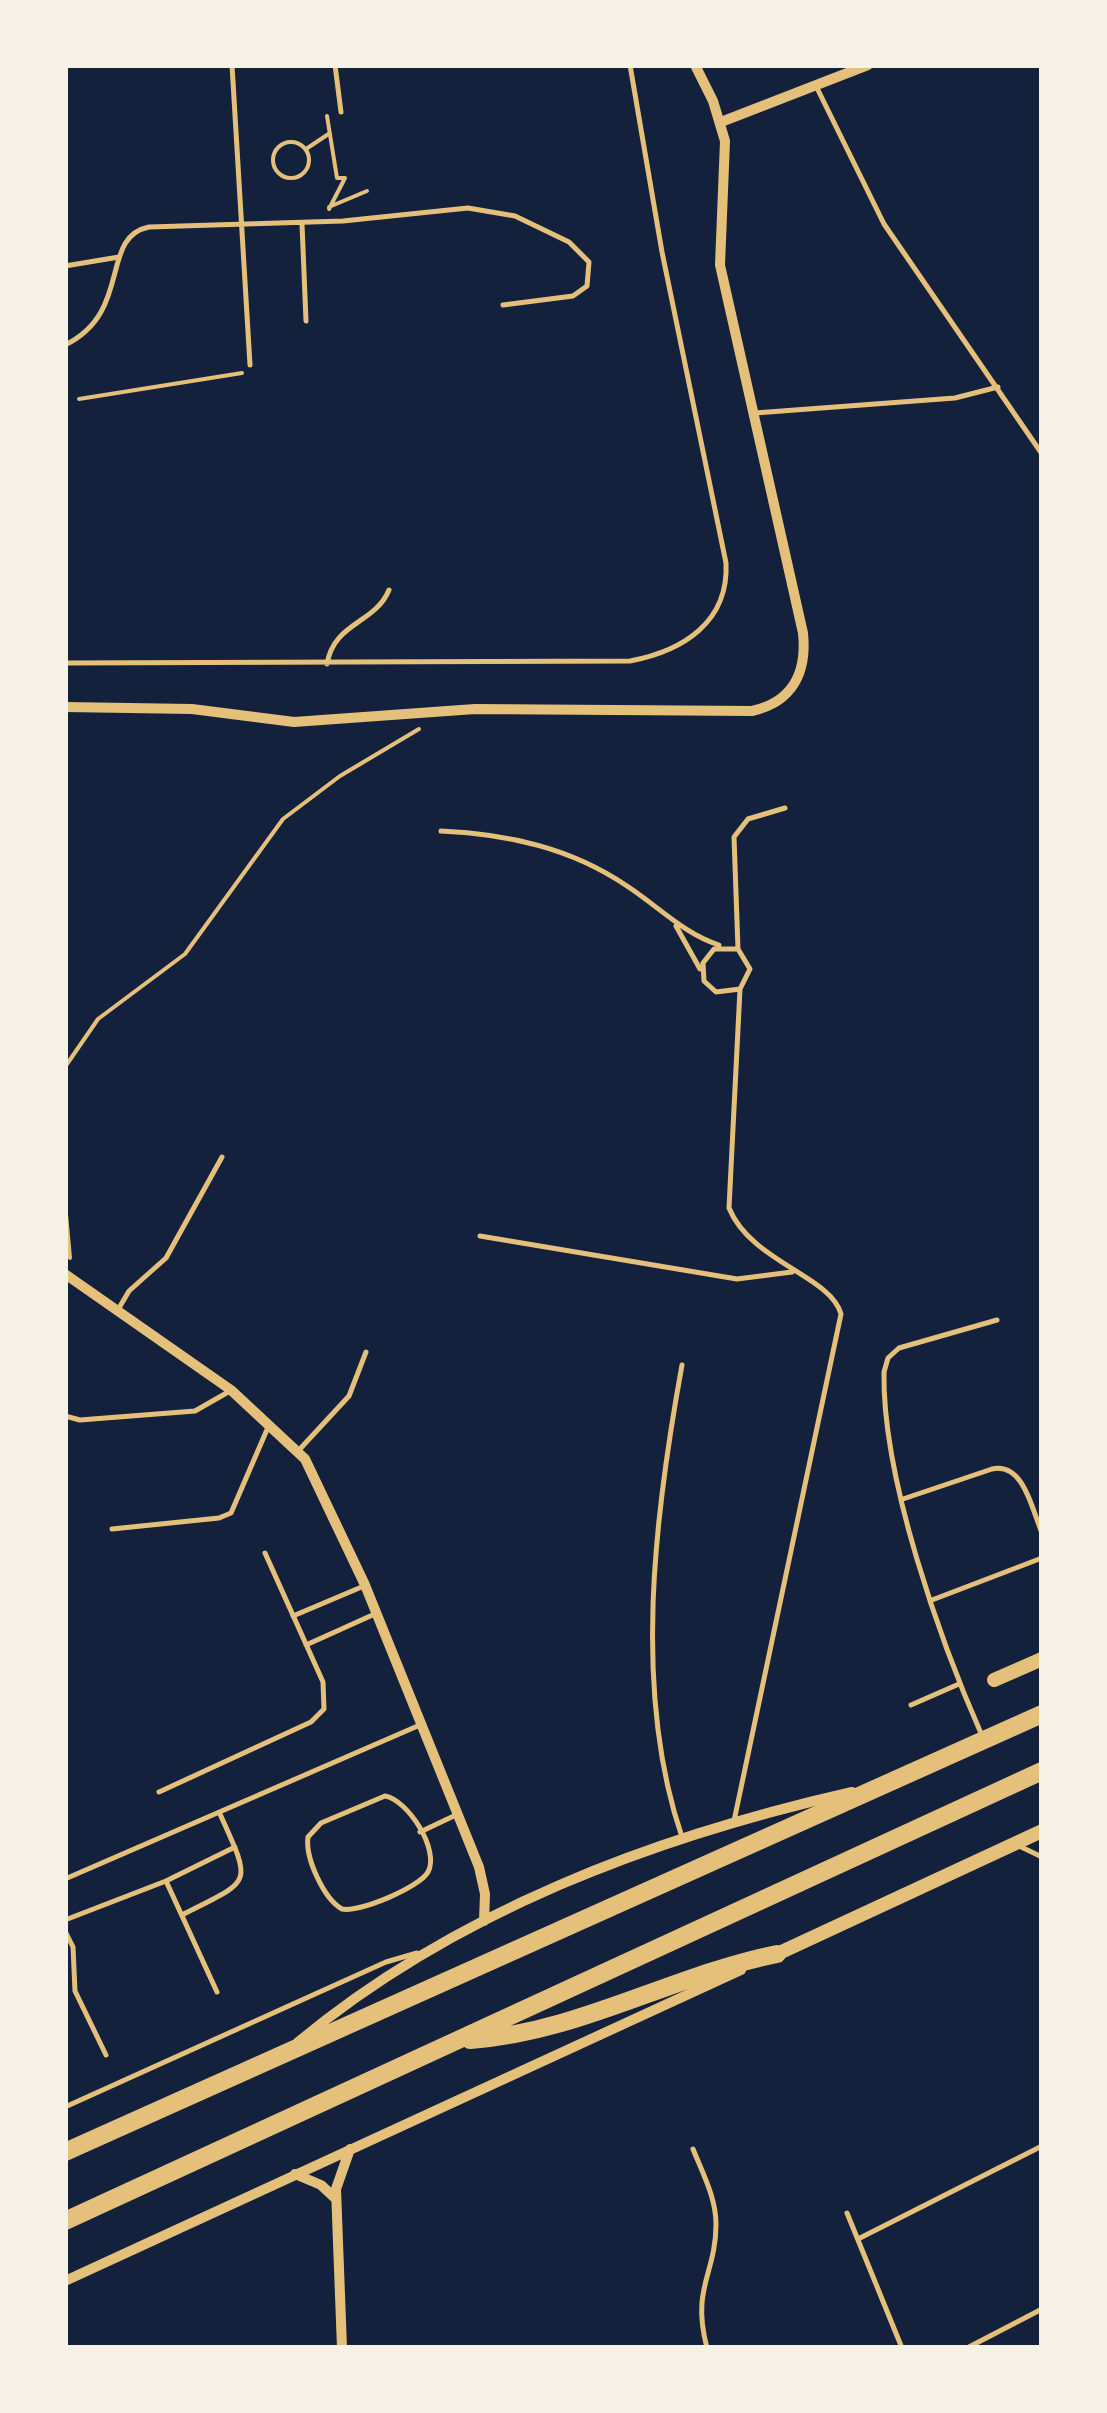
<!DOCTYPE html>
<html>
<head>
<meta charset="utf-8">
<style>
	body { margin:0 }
	#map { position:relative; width:1107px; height:2413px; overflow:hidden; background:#14213d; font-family:"PT Sans",sans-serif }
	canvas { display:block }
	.frame { position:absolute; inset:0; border:68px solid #f6f1e7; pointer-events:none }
</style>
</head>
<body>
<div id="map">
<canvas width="1107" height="2413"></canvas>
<div class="frame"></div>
</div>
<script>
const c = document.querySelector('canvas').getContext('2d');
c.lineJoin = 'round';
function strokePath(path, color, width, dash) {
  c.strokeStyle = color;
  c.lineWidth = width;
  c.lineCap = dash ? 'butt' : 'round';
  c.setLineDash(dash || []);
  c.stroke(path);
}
strokePath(new Path2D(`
	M327,116L337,178H345L329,209
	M273 160a18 18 0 1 1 36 0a18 18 0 1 1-36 0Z
	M306,149L330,133
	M329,207L367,191
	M79,399L242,373
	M65,1067L98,1019L185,954L283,819L340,776L419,729
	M65,1203L70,1258`), '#e5c07b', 4);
strokePath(new Path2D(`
	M232,65L250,365
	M335,65L341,112
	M816,86L884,224L1042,454
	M302,224L306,321
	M65,266L119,257
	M65,345C133,312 99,237 149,227L343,221L468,208L515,216L569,242L589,262L587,286L573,296L503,305
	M755,413L955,398L998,387
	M65,663L630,661C683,651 729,622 726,563L662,252L630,65
	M327,664C334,622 375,624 389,590
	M441,831C508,834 571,848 627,886C659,907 683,933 719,945
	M676,926L700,969
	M738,949L734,837L748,819L785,808
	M480,1236L737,1279L792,1272
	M119,1308L129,1291L166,1258L222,1157
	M65,1416L80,1420L195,1411L230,1391
	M299,1450L349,1396L366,1352
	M903,1499L992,1469C1024,1462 1032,1510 1042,1533
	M112,1529L219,1518L231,1513L269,1425
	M932,1600L1042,1558
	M293,1616L364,1586
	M306,1645L377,1613
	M911,1705L959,1684
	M983,1738C940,1641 882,1477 884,1372L888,1358L899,1348L997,1320
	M159,1792L311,1722L324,1709L323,1682L265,1553
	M385,1796C408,1800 440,1850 428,1872C420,1887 359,1913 342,1909C324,1899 305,1858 308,1837L321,1823Z
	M734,1821L841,1314C831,1276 751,1262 729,1208L740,989L750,969L738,949H714L703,963L704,981L716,992L740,989
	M420,1832L456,1815
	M682,1837C632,1691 655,1513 682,1365
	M1017,1845L1042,1857
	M65,1879L420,1725
	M166,1881L217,1992
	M182,1915C252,1879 253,1887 220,1814
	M65,1920L166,1881L235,1847
	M65,1931L73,1947L75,1991L106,2055
	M65,2107L386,1962L417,1953
	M693,2149C703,2174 716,2198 716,2224C716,2275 691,2287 707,2348
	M847,2213L902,2348
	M858,2239L1042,2146
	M967,2348L1042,2309`), '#e5c07b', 5);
strokePath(new Path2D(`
	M721,122L868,65
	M65,707L192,709L294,722L475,709L752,711C793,702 807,672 803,633L720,265L725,141L713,101L695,65
	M65,1274L231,1390L305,1459L365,1585L479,1867L485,1894L484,1921
	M298,2042C456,1911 654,1837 852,1792
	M295,2174L321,2185L335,2198
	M65,2281L741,1970
	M342,2348L336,2189L350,2149`), '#e5c07b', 10);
strokePath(new Path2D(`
	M994,1680L1042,1659
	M777,1954L1042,1831`), '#e5c07b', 14);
strokePath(new Path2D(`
	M470,2040C577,2033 673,1975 777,1954
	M65,2152L1042,1714
	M65,2221L1042,1771`), '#e5c07b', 18);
</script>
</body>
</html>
